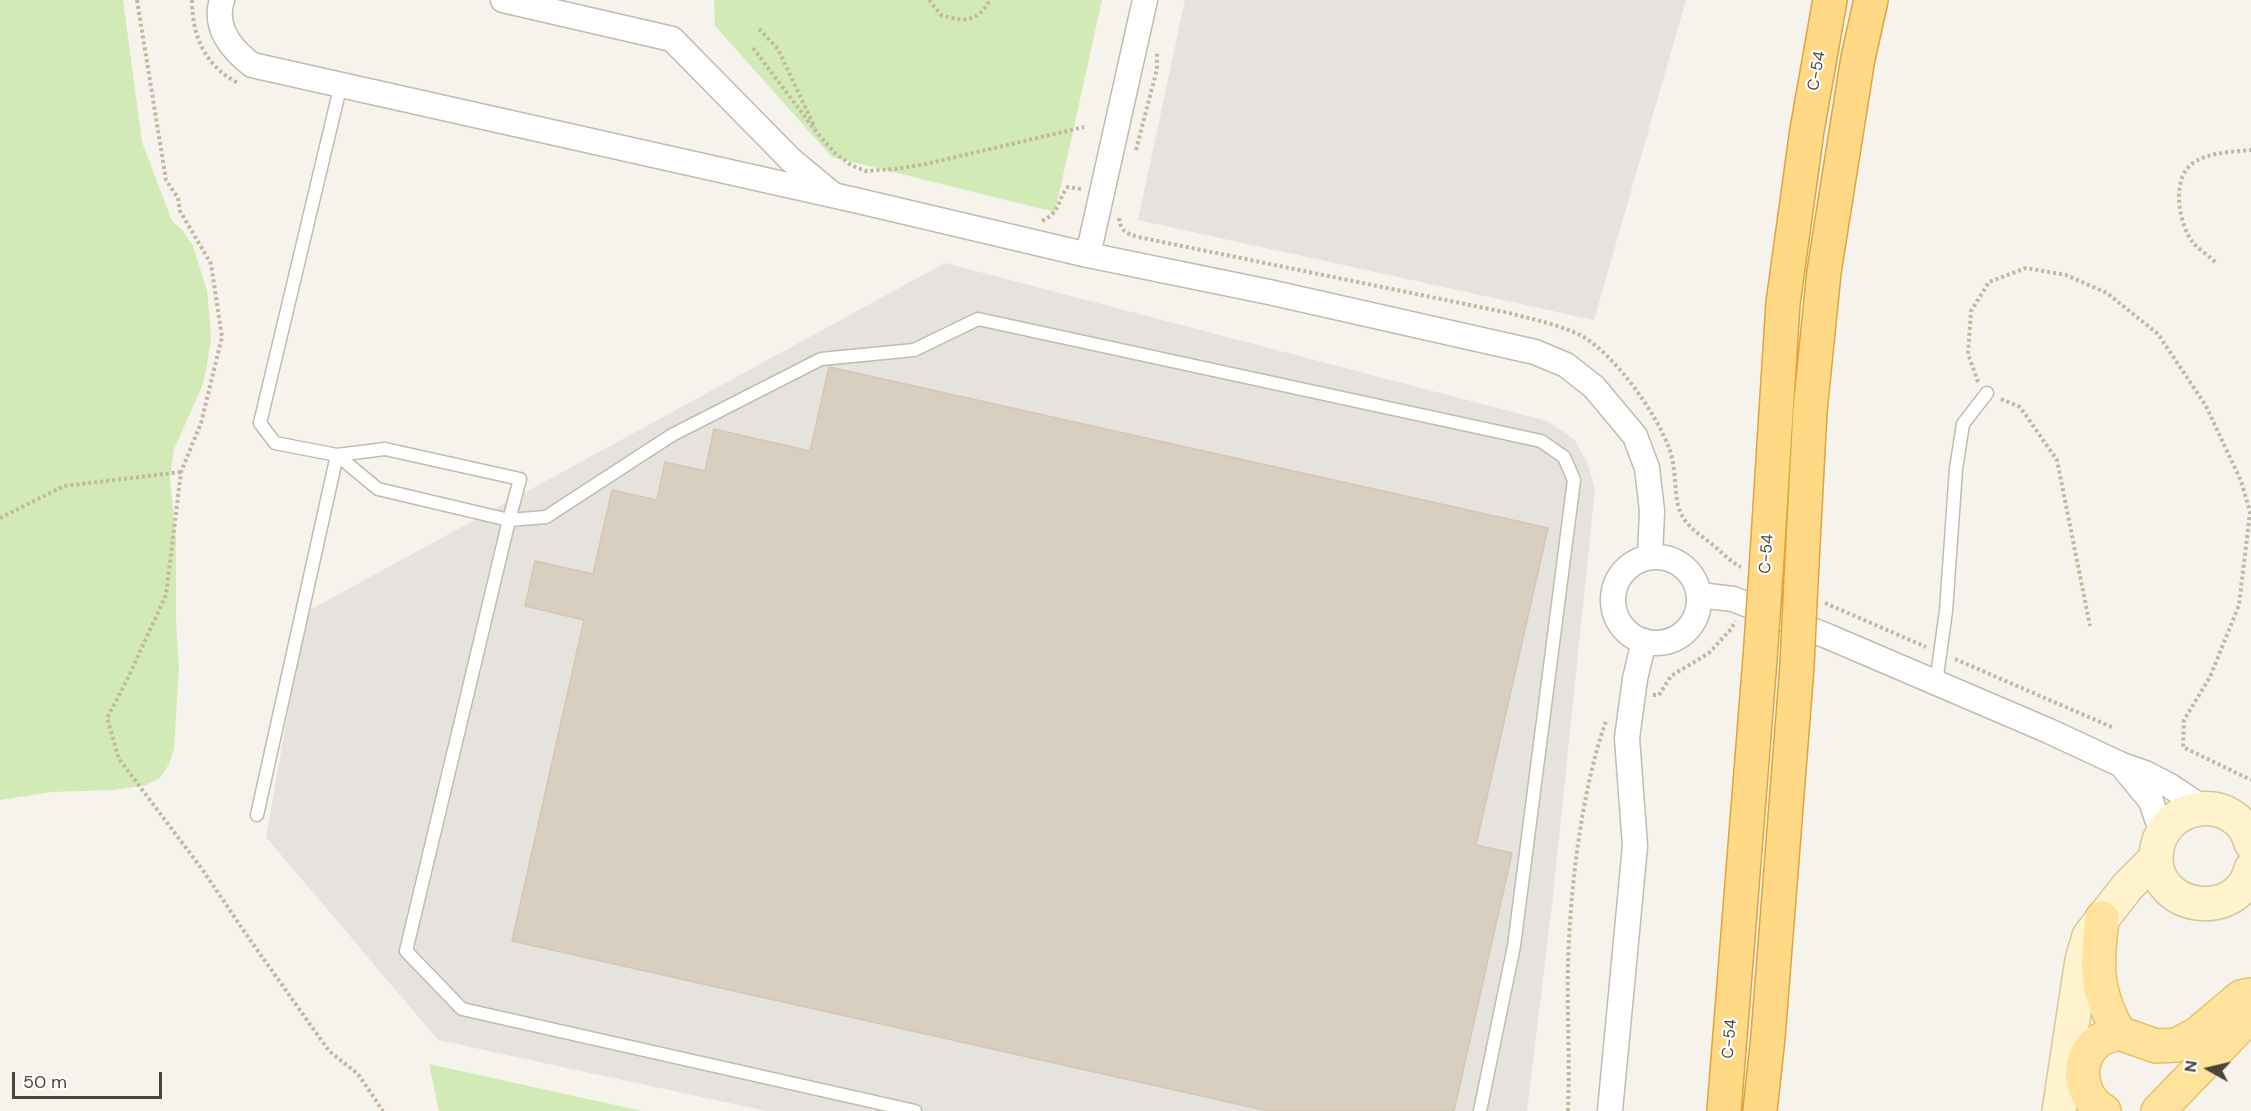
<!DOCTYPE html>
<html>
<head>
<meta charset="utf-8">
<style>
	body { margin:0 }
	#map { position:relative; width:2251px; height:1111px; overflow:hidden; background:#f6f3ec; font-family:"DM Sans",sans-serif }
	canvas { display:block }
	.north { position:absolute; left:2179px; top:1039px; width:60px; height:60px; -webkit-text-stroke:4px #fff; paint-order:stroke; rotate:278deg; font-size:16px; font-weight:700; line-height:24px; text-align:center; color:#4b4439 }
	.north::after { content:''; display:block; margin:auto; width:21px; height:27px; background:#4b4439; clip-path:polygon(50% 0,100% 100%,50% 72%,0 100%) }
	.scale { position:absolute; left:12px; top:1072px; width:150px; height:27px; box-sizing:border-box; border:3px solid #4b4439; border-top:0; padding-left:8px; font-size:18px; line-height:21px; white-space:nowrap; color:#4b4439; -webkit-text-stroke:4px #fff; paint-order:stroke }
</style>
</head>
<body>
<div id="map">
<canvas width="2251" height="1111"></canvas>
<div class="north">N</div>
<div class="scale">50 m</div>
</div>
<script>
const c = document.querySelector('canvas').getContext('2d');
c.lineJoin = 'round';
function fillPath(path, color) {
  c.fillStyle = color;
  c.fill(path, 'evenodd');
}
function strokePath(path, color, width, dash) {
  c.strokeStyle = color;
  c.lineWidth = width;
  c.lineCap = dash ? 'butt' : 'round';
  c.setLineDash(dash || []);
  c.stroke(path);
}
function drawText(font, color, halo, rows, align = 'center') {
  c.font = font + ' "DM Sans",sans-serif';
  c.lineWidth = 4.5;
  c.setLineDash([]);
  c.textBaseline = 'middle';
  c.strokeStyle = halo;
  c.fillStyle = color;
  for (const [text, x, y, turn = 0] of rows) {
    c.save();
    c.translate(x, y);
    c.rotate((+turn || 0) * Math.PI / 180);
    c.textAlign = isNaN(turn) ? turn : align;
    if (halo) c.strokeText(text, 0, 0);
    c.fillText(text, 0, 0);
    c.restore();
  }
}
fillPath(new Path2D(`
	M1185,0H1686L1594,320L1138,220Z
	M945,263L1547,421L1574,439L1587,462L1595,489L1553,896L1527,1111H766L438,1040L266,837L306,612Z`), '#e6e2dd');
fillPath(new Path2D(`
	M0,0H123L142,142L172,221L183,231L193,246L207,291L210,321L211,339L206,371L201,389L174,449L170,478L176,540V621L179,667L174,749L169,764L160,778L146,785L113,790L52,792L0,800Z
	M714,0H1102L1055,212L832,157L715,26Z
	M429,1064L642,1111H439Z`), '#d2eab5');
const building = new Path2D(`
	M829,367L1548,528L1476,845L1512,853L1454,1111H1268L512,941L584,620L525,606L535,561L593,574L612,490L657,500L665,462L705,471L714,429L810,451Z`);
fillPath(building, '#d8cfc1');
strokePath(building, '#d3c7b4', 1.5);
const service = new Path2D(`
	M337,455L378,489L509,520L520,479L385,449L337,455L275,443L260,423L341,84
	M1936,683L1946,611L1956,469L1963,424L1987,393
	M257,815L337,455
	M915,1111L462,1009L406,951L509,520L546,517L672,435L821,359L914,350L978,319L1541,441L1564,457L1574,480L1514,946L1480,1111`);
const minor = new Path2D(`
	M222,0C213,27 232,50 252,65L859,201L1088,255L1269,292L1535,352L1566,365L1594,387L1635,436L1647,468L1652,511L1650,557
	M503,0L672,39L791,160L831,193
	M1088,255L1145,0
	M1613 600a43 43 0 1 1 86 0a43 43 0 1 1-86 0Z
	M1699,595L1733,599L1827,636L2049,731L2122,765L2145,773L2170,786L2203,808
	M2123,767L2151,801L2157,819L2165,828
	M1610,1111L1635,846L1627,738L1635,679L1644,641`);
const secondary = new Path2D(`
	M2251,843C2236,790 2158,801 2156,857C2155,911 2238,922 2251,869
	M2059,1111L2082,960L2089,936L2128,886L2156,858`);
const primary = new Path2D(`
	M2102,918C2097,966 2094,989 2119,1033L2156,1046L2177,1045L2197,1034L2241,997L2251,995
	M2104,1111C2080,1097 2074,1061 2097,1042C2103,1037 2112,1035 2119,1033
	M2158,1111L2251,1015`);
const trunk = new Path2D(`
	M1766,572L1783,303L1807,130L1830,0
	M1801,581L1810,411L1824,272L1858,58L1871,0
	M1724,1111L1760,659
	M1760,1111L1768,1037L1797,666`);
strokePath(service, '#c2bbae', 15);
strokePath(minor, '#c2bbae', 27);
strokePath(secondary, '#d6c79b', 36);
strokePath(primary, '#e6c16a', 36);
strokePath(trunk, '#e0a43c', 36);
strokePath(new Path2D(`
	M137,0L166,180L178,198L180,211L211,264L222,337L201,423L181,472L166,595L127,680L107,718L119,759L202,869L248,937L329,1051L358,1074L383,1111
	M192,0C192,36 205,66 238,83
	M929,0L941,15C964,22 977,23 990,0
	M759,29L778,49L815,128
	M753,48L818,134L835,153L851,165L865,171L895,169L926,164L1084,127
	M1136,150L1157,69V52
	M1119,218C1121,232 1126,233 1138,237L1509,313C1532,319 1556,324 1578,334C1613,351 1658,415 1670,451C1676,468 1674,487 1678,505C1683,525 1698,533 1713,545C1723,553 1729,561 1741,567
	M1042,221C1062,211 1056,201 1068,187L1081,189
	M2215,262C2209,256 2200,250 2194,244C2179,226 2170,179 2193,163C2209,152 2232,152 2251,150
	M1978,382L1968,354L1971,311L1989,282L2026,268L2066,275L2107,293L2158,334L2206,406L2241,481L2250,512L2239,605L2210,677L2184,720L2183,747L2251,780
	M2001,399L2020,407L2057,460L2090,626
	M0,518L64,486L181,472
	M1825,603L1926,647
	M1955,659L2114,728
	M1653,695H1659L1671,676L1709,653L1731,629L1735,621
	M1568,1111C1570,1062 1567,1013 1568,965C1570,890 1581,792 1606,721`), '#c4b79f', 4, [3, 3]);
strokePath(service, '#fff', 12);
strokePath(minor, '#fff', 24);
strokePath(secondary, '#fff3cd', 33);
strokePath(primary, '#ffe39c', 33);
strokePath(trunk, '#ffd985', 33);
const trunkBridge = new Path2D(`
	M1760,659L1766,572
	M1797,666L1801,581`);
strokePath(trunkBridge, '#e0a43c', 36, []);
strokePath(trunkBridge, '#ffd985', 33);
drawText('16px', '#4b4439', '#fff', [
	["C-54",1817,71,-80],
	["C-54",1767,554,-86],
	["C-54",1730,1039,-85]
]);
</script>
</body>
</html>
